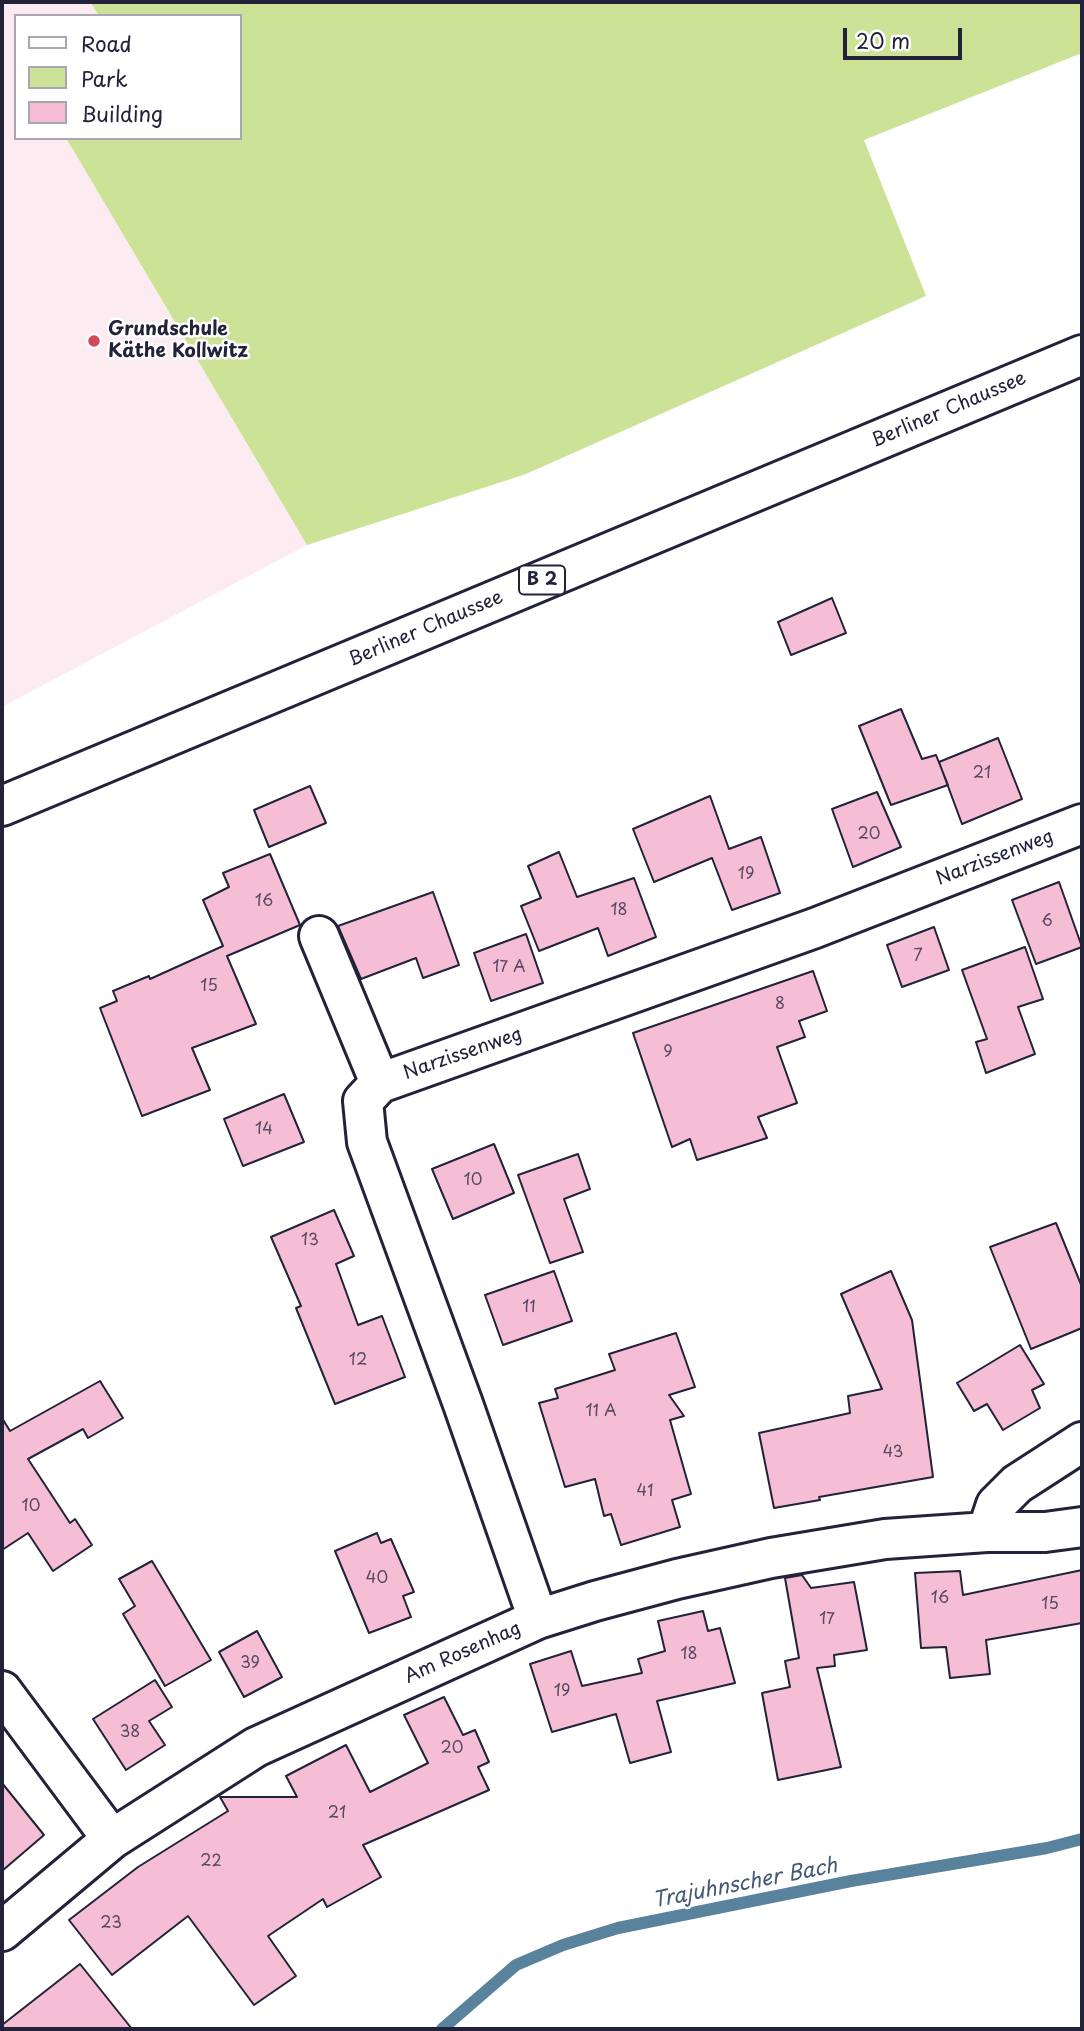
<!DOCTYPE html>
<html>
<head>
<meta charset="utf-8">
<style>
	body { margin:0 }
	#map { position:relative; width:1084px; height:2031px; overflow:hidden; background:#fff; font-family:"Playpen Sans",sans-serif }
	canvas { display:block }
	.frame { position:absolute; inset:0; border:4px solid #22223b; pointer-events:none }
	.legend { position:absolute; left:14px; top:14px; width:228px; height:126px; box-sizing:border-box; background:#fff; border:2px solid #a7a7b1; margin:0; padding:9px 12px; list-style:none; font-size:21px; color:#22223b }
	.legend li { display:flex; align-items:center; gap:14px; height:35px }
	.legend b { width:35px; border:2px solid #a7a7b1 }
	.scale { position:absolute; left:843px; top:28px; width:119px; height:32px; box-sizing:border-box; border:4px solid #22223b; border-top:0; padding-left:9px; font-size:21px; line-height:24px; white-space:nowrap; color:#22223b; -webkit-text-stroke:5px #fff; paint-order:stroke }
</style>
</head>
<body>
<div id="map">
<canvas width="1084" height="2031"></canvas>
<div class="frame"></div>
<ul class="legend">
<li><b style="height:9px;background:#fff"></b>Road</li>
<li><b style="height:19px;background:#cbe297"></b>Park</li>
<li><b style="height:19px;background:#f5bed5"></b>Building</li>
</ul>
<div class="scale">20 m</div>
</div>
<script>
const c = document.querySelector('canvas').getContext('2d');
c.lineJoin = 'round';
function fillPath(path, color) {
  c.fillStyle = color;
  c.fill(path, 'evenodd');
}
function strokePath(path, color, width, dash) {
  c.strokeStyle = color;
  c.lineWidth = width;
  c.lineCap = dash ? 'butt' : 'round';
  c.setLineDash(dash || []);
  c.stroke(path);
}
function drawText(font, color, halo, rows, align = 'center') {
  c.font = font + ' "Playpen Sans",sans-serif';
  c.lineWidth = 5;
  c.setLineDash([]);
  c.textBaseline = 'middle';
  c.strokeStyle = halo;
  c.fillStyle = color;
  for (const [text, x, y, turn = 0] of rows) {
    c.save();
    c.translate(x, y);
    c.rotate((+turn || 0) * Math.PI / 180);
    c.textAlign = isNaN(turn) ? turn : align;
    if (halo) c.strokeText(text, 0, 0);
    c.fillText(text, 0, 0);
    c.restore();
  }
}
fillPath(new Path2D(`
	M2,2H90L99,16H16V138H66L307,545L2,707Z`), '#fcecf2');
fillPath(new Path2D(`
	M90,2H1082V53L864,140L926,296L526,474L307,545L66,138H240V16H99Z`), '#cbe297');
strokePath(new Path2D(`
	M442,2029L516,1965L563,1945L618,1928L851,1881L1047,1848L1082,1839`), '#59839d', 12);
const building = new Path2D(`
	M832,598L846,633L791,655L778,622Z
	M901,709L922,759L936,755L948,785L891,805L859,726Z
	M998,738L1022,799L962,824L939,762Z
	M310,786L326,823L269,847L254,810Z
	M877,792L901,847L853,867L832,809Z
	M710,796L729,849L761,837L780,893L732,910L712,858L654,882L633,829Z
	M559,852L577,897L634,878L656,937L608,956L598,928L539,951L521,906L541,898L528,866Z
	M270,854L300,925L227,956L256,1024L192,1048L210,1090L142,1116L100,1008L117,1001L113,991L149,976L150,979L223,946L203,900L229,887L223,873Z
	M1059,882L1082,947L1036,964L1012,900Z
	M433,892L459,965L423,978L416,958L361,979L338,926Z
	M934,927L949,970L902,987L887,945Z
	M526,934L543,983L491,1001L474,953Z
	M1025,947L1043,999L1018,1007L1035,1054L986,1073L976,1042L987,1039L962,970Z
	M813,971L827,1011L799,1021L805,1037L777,1047L797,1103L758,1117L767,1138L697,1160L690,1139L672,1147L633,1033Z
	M284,1094L304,1142L243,1166L224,1119Z
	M494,1144L514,1193L453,1219L432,1169Z
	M578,1154L590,1189L564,1199L583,1252L550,1263L518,1175Z
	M334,1210L354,1256L336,1264L358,1325L382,1316L405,1377L335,1404L296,1308L301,1306L271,1237Z
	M1056,1223L1082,1287V1328L1031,1349L990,1247Z
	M554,1271L572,1321L503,1345L485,1295Z
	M891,1271L912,1320L933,1477L819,1497L820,1500L774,1508L759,1433L850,1413L848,1396L882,1389L841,1294Z
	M676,1333L695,1387L669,1395L684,1416L670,1420L691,1494L672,1500L680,1527L621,1545L611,1514L604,1516L595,1479L565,1487L539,1403L558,1398L555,1389L615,1370L609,1354Z
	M1020,1345L1044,1384L1032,1390L1040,1408L1003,1430L987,1404L974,1411L957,1383Z
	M100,1381L123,1418L88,1438L83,1429L28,1459L70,1523L75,1519L92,1545L53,1571L28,1533L2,1550V1418L10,1431Z
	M377,1533L381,1543L391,1539L414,1592L403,1596L411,1617L369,1633L335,1551Z
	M152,1561L211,1660L165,1686L123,1614L135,1606L119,1579Z
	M1082,1570V1623L986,1640L990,1674L950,1678L946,1647L921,1648L915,1573L960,1571L963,1595Z
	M802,1575L811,1588L854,1582L867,1650L834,1655L835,1666L817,1668L841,1767L778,1780L762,1693L790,1687L785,1661L799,1658L785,1578Z
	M703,1611L708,1631L720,1628L735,1683L657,1701L671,1752L630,1763L616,1714L552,1732L530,1664L571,1651L582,1686L642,1673L638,1659L665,1651L658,1621Z
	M257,1631L282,1677L244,1697L219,1652Z
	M155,1680L172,1707L149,1721L165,1745L126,1770L93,1719Z
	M444,1697L463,1735L475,1730L489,1762L478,1767L489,1790L363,1845L381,1877L327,1907L323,1899L268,1936L296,1976L254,2005L188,1916L112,1975L69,1920L138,1867L228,1811L220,1797H297L286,1776L346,1745L370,1792L428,1763L404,1715Z
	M2,1783L44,1835L2,1871Z
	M80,1964L132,2029H2V2025Z`);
fillPath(building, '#f5bed5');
strokePath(building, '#22223b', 2);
const minor = new Path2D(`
	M319,936L380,1083
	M987,1532L996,1505L1017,1484L1082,1442
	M538,1619L463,1404L367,1142L363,1101L380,1083L815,928L1082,824
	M2,1691L112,1839
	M2,1931L112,1839L256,1747L538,1619L595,1601L677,1579L771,1558L885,1539L987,1532H1045L1082,1527`);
const major = new Path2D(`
	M2,806L1082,355`);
strokePath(minor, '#22223b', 44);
strokePath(major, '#22223b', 44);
strokePath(minor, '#fff', 38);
strokePath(major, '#fff', 38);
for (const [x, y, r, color] of [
	[94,341,7,"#d1495b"]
]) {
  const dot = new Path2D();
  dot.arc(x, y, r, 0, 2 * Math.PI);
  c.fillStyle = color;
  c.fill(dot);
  strokePath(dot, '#fff', 2.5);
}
drawText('16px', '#574962', null, [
	["21",982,774],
	["20",869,835],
	["19",746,875],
	["16",264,902],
	["18",619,911],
	["6",1047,922],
	["7",918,957],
	["17 A",509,968],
	["15",209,987],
	["8",780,1005],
	["9",668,1053],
	["14",264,1130],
	["10",473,1181],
	["13",310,1241],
	["11",529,1308],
	["12",358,1361],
	["11 A",601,1412],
	["43",893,1453],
	["41",645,1492],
	["10",31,1507],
	["40",377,1579],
	["16",940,1599],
	["15",1050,1605],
	["17",827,1620],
	["18",689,1655],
	["39",250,1664],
	["19",562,1692],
	["38",130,1733],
	["20",452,1749],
	["21",337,1814],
	["22",211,1862],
	["23",111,1924]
]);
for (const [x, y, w] of [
	[542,580,46]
]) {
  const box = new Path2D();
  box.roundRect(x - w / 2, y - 14.5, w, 29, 5);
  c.fillStyle = '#fff';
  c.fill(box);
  strokePath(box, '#22223b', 2);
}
drawText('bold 18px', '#22223b', null, [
	["B 2",542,580]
]);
drawText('bold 19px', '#22223b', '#fff', [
	["Grundschule",108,330],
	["Käthe Kollwitz",108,352]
], 'left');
drawText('19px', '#22223b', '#fff', [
	["Berliner Chaussee",949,410,-23],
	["Berliner Chaussee",426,629,-23],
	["Narzissenweg",995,858,-21],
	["Narzissenweg",463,1054,-19],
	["Am Rosenhag",463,1653,-24]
]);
drawText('italic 21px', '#425a74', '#fff', [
	["Trajuhnscher Bach",745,1884,-11]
]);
</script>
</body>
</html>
